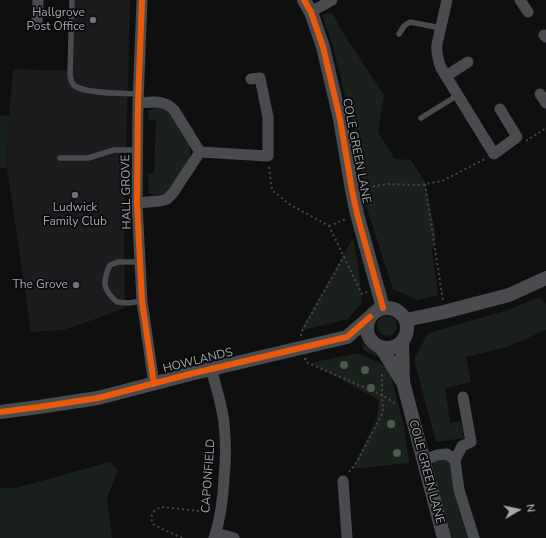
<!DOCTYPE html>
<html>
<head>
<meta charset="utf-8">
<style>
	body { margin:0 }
	#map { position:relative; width:546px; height:538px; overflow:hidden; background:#0f0f10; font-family:"Nunito Sans",sans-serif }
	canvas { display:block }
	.north { position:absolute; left:498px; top:490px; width:40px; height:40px; -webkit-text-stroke:3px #0a0a0b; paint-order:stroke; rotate:81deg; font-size:11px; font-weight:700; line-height:16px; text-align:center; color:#a1a6b0 }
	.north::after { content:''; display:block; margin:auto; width:14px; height:18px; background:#a1a6b0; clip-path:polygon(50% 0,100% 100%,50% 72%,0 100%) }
</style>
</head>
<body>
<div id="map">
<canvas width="546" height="538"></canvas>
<div class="north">N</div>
</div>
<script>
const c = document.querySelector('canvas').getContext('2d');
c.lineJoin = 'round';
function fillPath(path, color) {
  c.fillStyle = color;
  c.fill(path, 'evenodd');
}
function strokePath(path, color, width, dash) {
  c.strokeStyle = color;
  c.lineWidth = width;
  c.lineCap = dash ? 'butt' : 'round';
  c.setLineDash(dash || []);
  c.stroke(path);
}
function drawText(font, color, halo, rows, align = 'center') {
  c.font = font + ' "Nunito Sans",sans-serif';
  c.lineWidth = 3.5;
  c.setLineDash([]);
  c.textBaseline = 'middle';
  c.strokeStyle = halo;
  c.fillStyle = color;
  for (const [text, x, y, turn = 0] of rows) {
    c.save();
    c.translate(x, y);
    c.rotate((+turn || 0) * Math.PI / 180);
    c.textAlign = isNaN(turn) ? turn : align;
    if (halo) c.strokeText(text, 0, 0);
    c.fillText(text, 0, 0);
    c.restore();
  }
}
fillPath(new Path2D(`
	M72,0H130L124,231L125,308L87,322L63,330L31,332L7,168L9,116L13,69L70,71Z`), '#1c1c1e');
fillPath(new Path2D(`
	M331,12L349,42L384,95L378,132L395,159L411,160L425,182L436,237L432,251L438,295L417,300L393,289L367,209L351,119L333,47L322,15Z
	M156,107H161L170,111L190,144V158C186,164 170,192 164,194C159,197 154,196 149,193L148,174L154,173L156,121L149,120L148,111Z
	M0,115L9,116L7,168H0Z
	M353,238L358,265L362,302L348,319L300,331Z
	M540,297L546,304V330L507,347L466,357L471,382L445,388L450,423L461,421L464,438L436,442L414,360L428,333L508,310Z
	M377 326a10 10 0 1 1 20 0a10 10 0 1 1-20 0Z
	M362,344L374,349L382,355L376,356L363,350Z
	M358,353L383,365L390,372L404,426L409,463L352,469L377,419L379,400L310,363Z
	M446,458L455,469L456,499L468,538H450L432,468L434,462Z
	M110,462L118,470L107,498L112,538H0V488H16Z`), '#1a201b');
strokePath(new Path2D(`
	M526,141L546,128
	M269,167L272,190L289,204L329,226L362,294L367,292
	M425,184L443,301
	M363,188L388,184L419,185L442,181L485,159
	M329,226L346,219
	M301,336V333L344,256
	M305,358L306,362L382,395L396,404
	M349,472L357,462L383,412L382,395V373
	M182,538L154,525C148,517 153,510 161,507L209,512`), '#46474a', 2, [2, 3]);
strokePath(new Path2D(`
	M72,0L70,75C71,80 71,83 75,86C86,94 124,93 138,94
	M399,34L404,26L410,22L441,28
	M421,118L458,95
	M60,158H88L114,150H137
	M139,262H118L110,265C102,282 103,290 117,302L128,303L142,301`), '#4a4b4e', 5.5);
strokePath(new Path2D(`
	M142,0L138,103L137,203L142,301L154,384
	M447,0L437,44C436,53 438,60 441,68L494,154L517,137L500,109
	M520,0L528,12
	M311,12L332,0
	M37,26L38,0
	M544,35L546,37
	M446,76L468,62
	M540,94L546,103
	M200,152L268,156V117L260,78L251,79
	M137,203L160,201L167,199L173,193L200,152L174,110C163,99 153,102 138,103
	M211,369C216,386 222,405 224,423C226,441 226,459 224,478C223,498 221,518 214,538
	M463,397L471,442L462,446L455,460L459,490L474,538
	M423,461L437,455L447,454L455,460
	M343,481L347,538
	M216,533L234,538`), '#4a4b4e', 11);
strokePath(new Path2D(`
	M304,0L311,12L323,47L340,119L352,190L357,214L383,308
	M367 328a20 20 0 1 1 40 0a20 20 0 1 1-40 0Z
	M406,320L444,312L509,295L546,278
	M402,342L403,382L444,538
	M381,347L402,381
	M0,412L39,407L98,398L190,374L347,337L370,317`), '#4a4b4e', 14);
strokePath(new Path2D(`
	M142,0L138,103L137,203L142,301L154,384
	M304,0L311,12L323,47L340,119L352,190L357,214L383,308
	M0,412L39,407L98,398L190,374L347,337L370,317`), '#e8590c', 6);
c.fillStyle = '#495c4b';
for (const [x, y] of [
	[344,365],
	[365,370],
	[371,388],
	[391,424],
	[397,453]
]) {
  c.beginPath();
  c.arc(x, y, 4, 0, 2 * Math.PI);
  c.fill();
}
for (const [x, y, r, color] of [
	[93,20,4,"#6e7178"],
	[75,195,4,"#6e7178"],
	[76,285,4,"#6e7178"]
]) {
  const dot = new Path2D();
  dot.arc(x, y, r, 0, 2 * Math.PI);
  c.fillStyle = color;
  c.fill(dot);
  strokePath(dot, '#0a0a0b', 1.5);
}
drawText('12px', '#a1a6b0', '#0a0a0b', [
	["Hallgrove",85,13],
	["Post Office",85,27],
	["Ludwick",75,208,"center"],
	["Family Club",75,222,"center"],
	["The Grove",68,285]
], 'right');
drawText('12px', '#a1a6b0', '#0a0a0b', [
	["COLE GREEN LANE",356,151,79],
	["HALL GROVE",127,192,-91],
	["HOWLANDS",198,361,-14],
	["COLE GREEN LANE",426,472,75],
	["CAPONFIELD",209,476,-86]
]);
</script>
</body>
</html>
